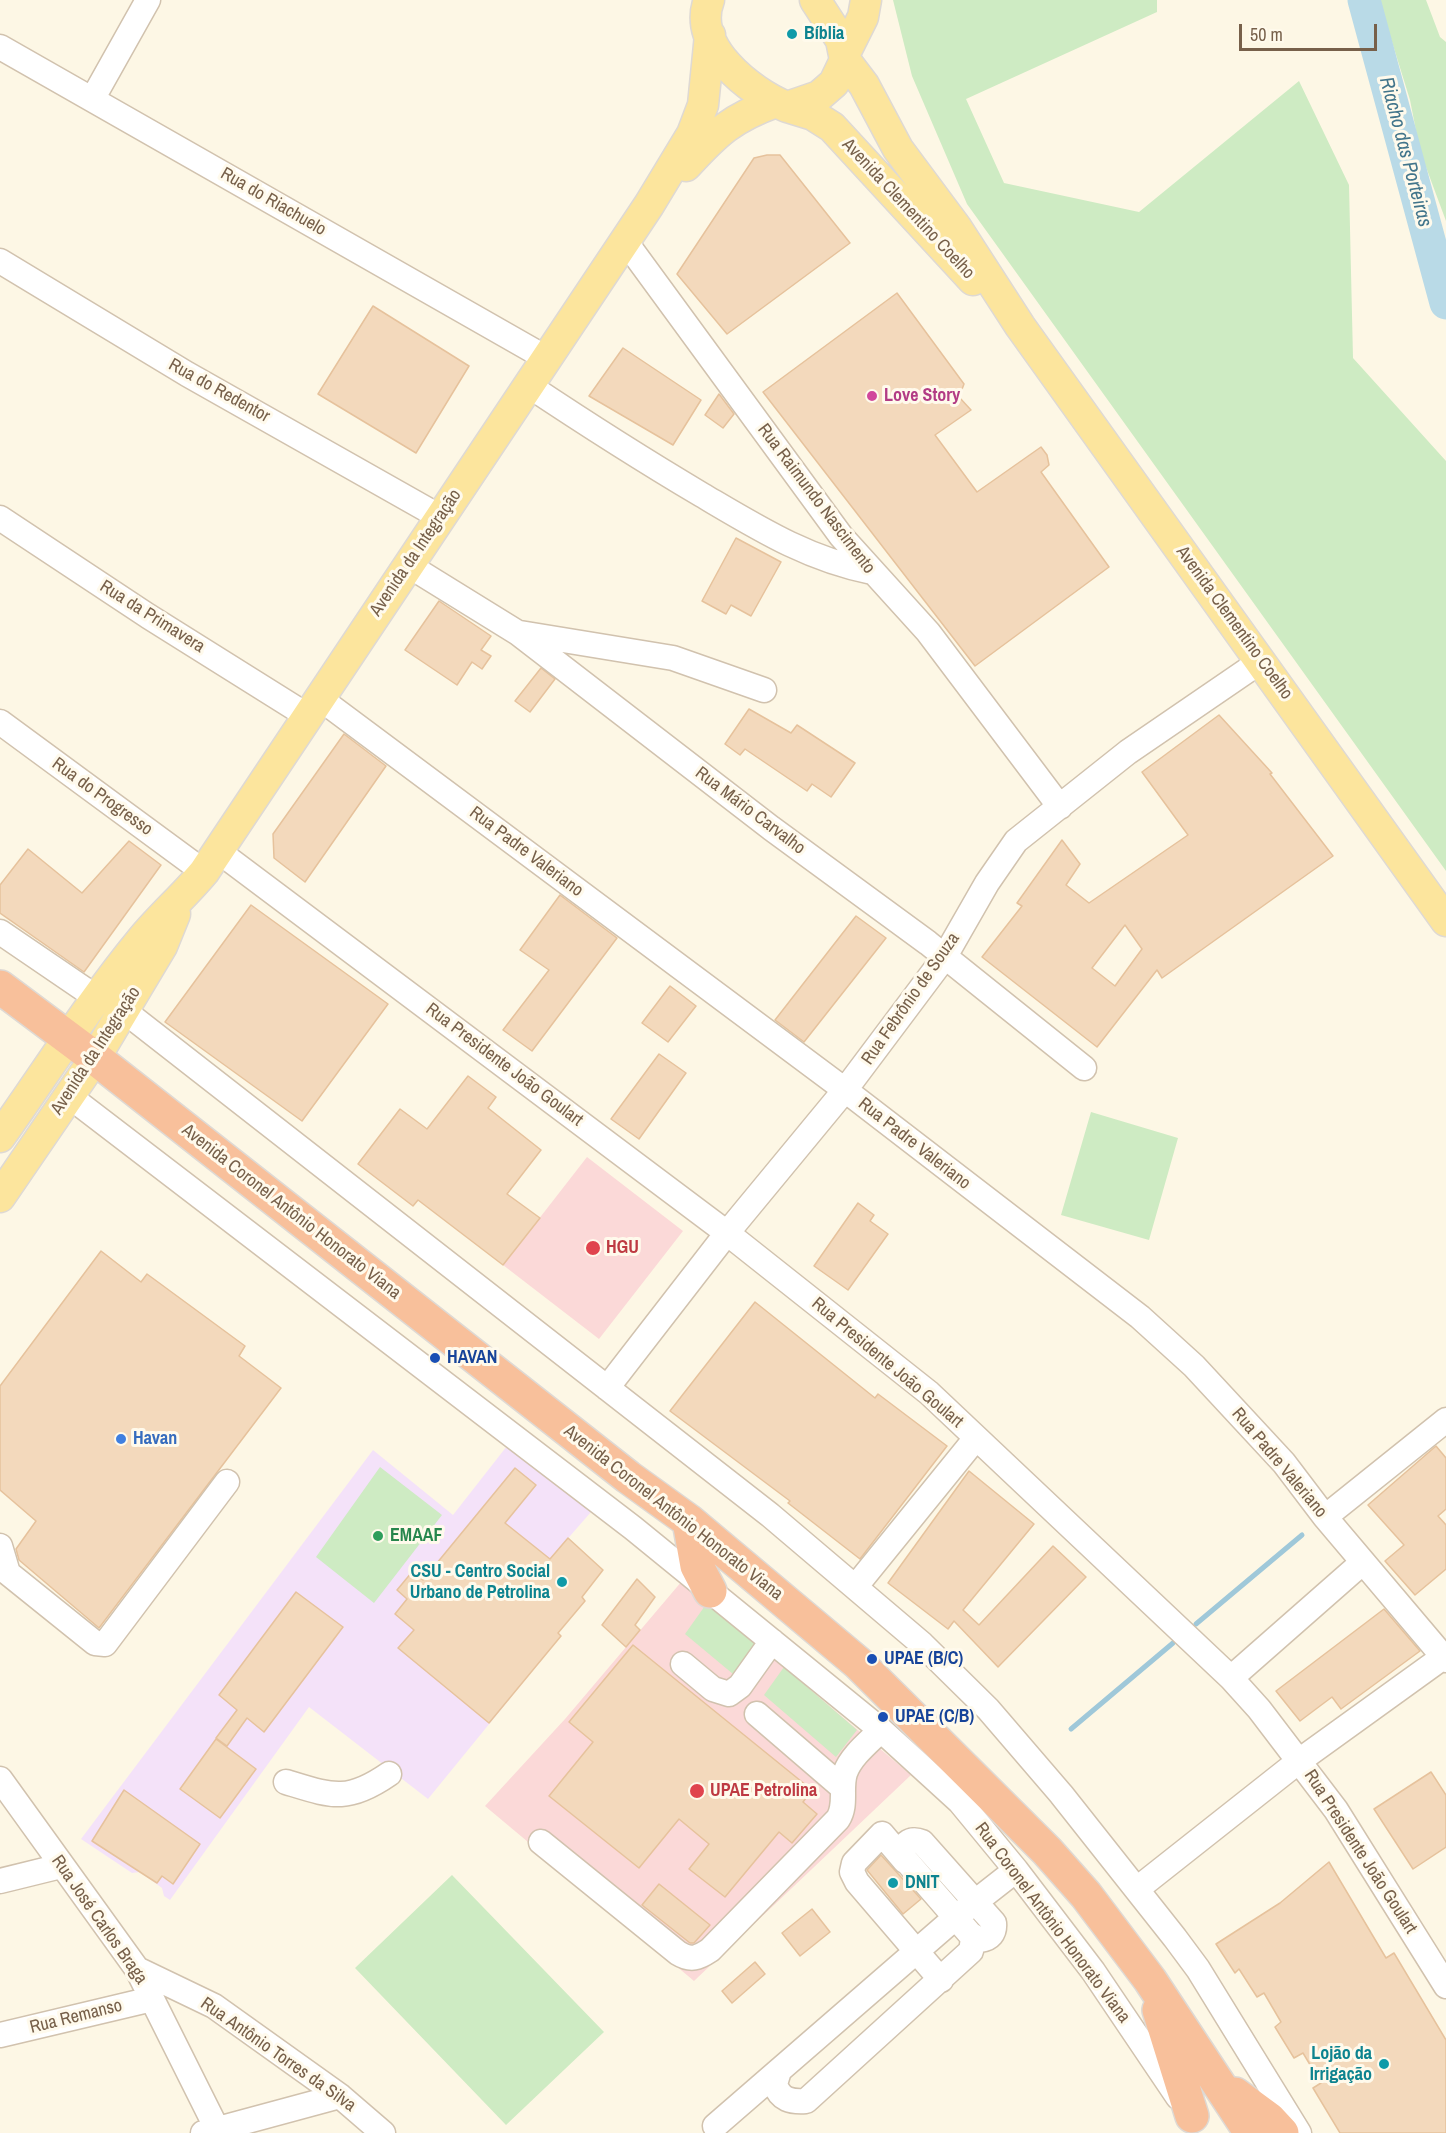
<!DOCTYPE html>
<html>
<head>
<meta charset="utf-8">
<style>
	body { margin:0 }
	#map { position:relative; width:1446px; height:2133px; overflow:hidden; background:#fdf7e5; font-family:"Archivo Narrow",sans-serif }
	canvas { display:block }
	.scale { position:absolute; left:1239px; top:24px; width:138px; height:27px; box-sizing:border-box; border:3px solid #77604a; border-top:0; padding-left:8px; font-size:18px; line-height:21px; white-space:nowrap; color:#77604a; -webkit-text-stroke:4px #fffaec; paint-order:stroke }
</style>
</head>
<body>
<div id="map">
<canvas width="1446" height="2133"></canvas>
<div class="scale">50 m</div>
</div>
<script>
const c = document.querySelector('canvas').getContext('2d');
c.lineJoin = 'round';
function fillPath(path, color) {
  c.fillStyle = color;
  c.fill(path, 'evenodd');
}
function strokePath(path, color, width, dash) {
  c.strokeStyle = color;
  c.lineWidth = width;
  c.lineCap = dash ? 'butt' : 'round';
  c.setLineDash(dash || []);
  c.stroke(path);
}
function drawText(font, color, halo, rows, align = 'center') {
  c.font = font + ' "Archivo Narrow",sans-serif';
  c.lineWidth = 6;
  c.setLineDash([]);
  c.textBaseline = 'middle';
  c.strokeStyle = halo;
  c.fillStyle = color;
  for (const [text, x, y, turn = 0] of rows) {
    c.save();
    c.translate(x, y);
    c.rotate((+turn || 0) * Math.PI / 180);
    c.textAlign = isNaN(turn) ? turn : align;
    if (halo) c.strokeText(text, 0, 0);
    c.fillText(text, 0, 0);
    c.restore();
  }
}
fillPath(new Path2D(`
	M507,1446L591,1512L550,1559L532,1611L561,1636L428,1799L309,1707L170,1900L164,1896L162,1888L140,1872L132,1873L81,1839L373,1450L453,1515Z`), '#f4e2f9');
fillPath(new Path2D(`
	M587,1157L683,1231L599,1339L503,1265Z
	M682,1581L911,1775L694,1981L485,1806L565,1719Z`), '#fbd9d8');
fillPath(new Path2D(`
	M893,0H1157V12L966,99L1004,183L1139,212L1299,81L1349,185L1353,358L1446,461V871L967,204L912,76Z
	M1379,0H1426L1440,37L1446,42V221L1420,151L1410,100Z
	M1091,1112L1178,1138L1149,1240L1061,1215Z
	M380,1467L442,1515L374,1603L316,1557Z
	M707,1603L757,1645L733,1674L685,1634Z
	M784,1667L857,1730L836,1757L764,1695Z
	M452,1875L604,2032L506,2125L355,1968Z`), '#ceebc3');
strokePath(new Path2D(`
	M1196,1624L1302,1535
	M1071,1729L1173,1643`), '#9fc8d9', 5);
strokePath(new Path2D(`
	M1364,0L1446,303`), '#b9dae7', 33);
const building = new Path2D(`
	M767,155H780L850,243L727,334L677,274L754,158Z
	M897,293L964,384L959,397L971,410L935,435L977,492L1041,447L1047,455L1049,465L1041,472L1109,567L975,666L763,392Z
	M373,306L469,366L416,453L318,394Z
	M623,348L701,400L673,445L589,396Z
	M719,394L734,414L723,428L705,415Z
	M736,538L781,562L751,616L731,605L726,614L702,601Z
	M439,601L491,636L481,650L491,656L482,669L472,662L457,685L405,650Z
	M541,668L555,679L530,712L515,701Z
	M749,709L791,733L797,725L855,763L831,797L812,784L807,791L745,749L740,755L725,744Z
	M1219,715L1272,773L1270,774L1333,856L1162,978L1157,970L1097,1047L982,957L1022,906L1017,903L1062,840L1080,864L1066,885L1089,903L1188,835L1142,772ZM1125,925L1142,949L1115,986L1092,968Z
	M344,734L386,766L305,882L274,858L273,834Z
	M129,841L161,865L84,972L0,913V885L28,849L82,893Z
	M560,895L617,938L532,1051L503,1030L549,970L520,950Z
	M251,905L388,1004L302,1121L165,1022Z
	M856,916L886,938L804,1042L775,1020Z
	M670,986L696,1006L668,1042L642,1023Z
	M659,1054L686,1073L639,1139L611,1119Z
	M468,1076L496,1097L488,1108L541,1150L507,1194L540,1218L503,1265L418,1200L413,1206L358,1164L400,1109L427,1129Z
	M858,1203L874,1215L870,1221L888,1234L848,1290L814,1266Z
	M101,1251L141,1282L147,1274L245,1346L239,1356L281,1388L99,1628L19,1560L16,1549L36,1521L0,1490V1386Z
	M755,1302L875,1398L878,1394L947,1446L860,1559L788,1503L790,1501L670,1411Z
	M1436,1446L1446,1458V1509L1438,1516L1446,1525V1569L1415,1595L1385,1561L1404,1545L1368,1505Z
	M515,1468L536,1485L505,1523L550,1559L568,1538L603,1570L582,1597L585,1601L558,1633L561,1636L489,1723L398,1648L414,1630L395,1614L407,1599L397,1590L412,1572L423,1580Z
	M969,1471L1034,1524L963,1610L979,1625L1053,1546L1086,1577L998,1667L954,1621L948,1629L888,1583Z
	M637,1579L655,1597L635,1625L640,1630L626,1647L602,1625Z
	M296,1592L343,1627L264,1732L247,1718L227,1746L216,1738L237,1710L219,1695Z
	M1384,1609L1420,1651L1341,1709L1332,1697L1300,1721L1276,1691Z
	M633,1645L812,1790L803,1802L817,1814L792,1843L779,1832L725,1897L689,1869L709,1844L679,1819L639,1868L549,1796L593,1742L569,1722Z
	M216,1739L256,1769L220,1818L180,1789Z
	M1431,1772L1446,1795V1847L1413,1869L1374,1809Z
	M124,1790L200,1844L173,1884L162,1876L157,1883L92,1841Z
	M881,1855L921,1899L903,1914L867,1870Z
	M1329,1862L1386,1958L1394,1953L1446,2040V2133H1340L1313,2088L1321,2083L1303,2053L1294,2058L1275,2027L1281,2022L1264,1993L1257,1997L1239,1969L1235,1973L1216,1944L1280,1903Z
	M659,1884L710,1925L694,1943H690L642,1905Z
	M812,1909L830,1932L800,1956L782,1933Z
	M755,1962L765,1974L732,2003L722,1991Z`);
fillPath(building, '#f3d9bc');
strokePath(building, '#e6c29c', 1.5);
const minor = new Path2D(`
	M0,47L546,358
	M93,98L148,0
	M625,241L841,536L928,632L1060,807
	M0,261L187,374L440,517
	M528,385C585,423 643,460 702,495C758,528 807,559 872,572
	M0,518L148,616L306,715
	M408,565L518,633L771,828L928,943L1084,1068
	M520,633L673,658L764,690
	M318,697L845,1090L1140,1317L1194,1366L1284,1463L1325,1517L1446,1660
	M0,722L204,872
	M218,851L727,1233L929,1393L1231,1678L1259,1709L1336,1810L1446,1986
	M0,932L97,998
	M123,1010L770,1515L922,1644L988,1709L1061,1794L1175,1938L1198,1969L1299,2133
	M69,1096L633,1528L881,1730L960,1802L1016,1870L1093,1971L1178,2097
	M607,1388L727,1233L845,1090L944,958L987,883L1016,841L1128,752L1261,661
	M1325,1517L1446,1420
	M0,1546L8,1573L95,1643L105,1644L227,1482
	M856,1586L976,1438
	M683,1664L713,1689L729,1694L740,1686L772,1641
	M1231,1678L1363,1562
	M757,1714L843,1788
	M0,1779L137,1969L219,2133
	M286,1782C332,1796 347,1803 389,1774
	M541,1842L678,1953C691,1961 698,1958 710,1950L838,1819C847,1805 840,1789 845,1773C851,1756 869,1742 881,1730
	M905,1861L882,1834L854,1863L852,1872L857,1882L941,1980
	M0,1881L61,1866
	M1137,1889L1299,1761L1446,1655
	M137,1969L214,2006L340,2096L383,2133
	M0,2035L152,1999
	M779,2071L775,2084C780,2100 791,2102 806,2101L971,1951L973,1939L970,1934L903,1857C900,1845 910,1837 922,1842L994,1923C995,1933 990,1939 980,1940L970,1934
	M715,2126L956,1917L1016,1870
	M203,2133L340,2096`);
const major = new Path2D(`
	M709,0C691,46 750,92 787,107L819,96L834,83L845,60L841,40L815,0
	M845,53L863,17L866,0
	M845,60L864,85L898,149L956,227L1020,326L1446,921
	M787,107L813,115L832,127L973,280
	M686,166C717,132 732,118 776,102
	M0,1137C47,1071 90,1002 142,939C161,916 184,896 204,872L649,205L692,134L703,105L710,35
	M0,1197L95,1058L162,946L175,914`);
const highway = new Path2D(`
	M0,987L95,1058L628,1477L689,1521L858,1663L1047,1851L1086,1895L1150,1980L1251,2133
	M689,1521L697,1566L710,1591
	M1159,2010L1192,2116
	M1235,2094L1269,2119L1282,2133`);
strokePath(minor, '#d1c2ae', 27);
strokePath(major, '#ded9d4', 33);
strokePath(highway, '#ded9d4', 36);
strokePath(minor, '#fff', 24);
strokePath(major, '#fce59d', 30);
strokePath(highway, '#f8c09b', 33);
for (const [x, y, r, color] of [
	[792,34,6,"#0f9aa8"],
	[872,396,6,"#d1479c"],
	[593,1248,8,"#e0444e"],
	[435,1358,6,"#1a4fb4"],
	[121,1439,6,"#3f7fe0"],
	[378,1536,6,"#2e9e5b"],
	[562,1582,6,"#0f9aa8"],
	[872,1659,6,"#1a4fb4"],
	[883,1717,6,"#1a4fb4"],
	[697,1791,8,"#e0444e"],
	[893,1883,6,"#0f9aa8"],
	[1384,2064,6,"#0f9aa8"]
]) {
  const dot = new Path2D();
  dot.arc(x, y, r, 0, 2 * Math.PI);
  c.fillStyle = color;
  c.fill(dot);
  strokePath(dot, '#fffaec', 2);
}
drawText('bold 18px', '#0d838f', '#fffaec', [
	["Bíblia",804,34],
	["CSU - Centro Social",550,1572,"right"],
	["Urbano de Petrolina",550,1593,"right"],
	["DNIT",905,1883],
	["Lojão da",1372,2054,"right"],
	["Irrigação",1372,2075,"right"]
], 'left');
drawText('18px', '#77604a', '#fffaec', [
	["Rua do Riachuelo",273,202,30],
	["Avenida Clementino Coelho",908,209,47],
	["Rua do Redentor",219,391,29],
	["Rua Raimundo Nascimento",816,499,53],
	["Avenida da Integração",416,553,-56],
	["Rua da Primavera",152,617,32],
	["Avenida Clementino Coelho",1234,623,54],
	["Rua do Progresso",102,797,36],
	["Rua Mário Carvalho",750,811,37],
	["Rua Padre Valeriano",526,852,37],
	["Rua Febrônio de Souza",911,999,-55],
	["Avenida da Integração",96,1051,-57],
	["Rua Presidente João Goulart",504,1065,37],
	["Rua Padre Valeriano",914,1144,38],
	["Avenida Coronel Antônio Honorato Viana",291,1212,38],
	["Rua Presidente João Goulart",887,1363,40],
	["Rua Padre Valeriano",1279,1463,50],
	["Avenida Coronel Antônio Honorato Viana",673,1513,38],
	["Rua Presidente João Goulart",1360,1852,57],
	["Rua José Carlos Braga",99,1920,55],
	["Rua Coronel Antônio Honorato Viana",1052,1923,53],
	["Rua Remanso",76,2017,-14],
	["Rua Antônio Torres da Silva",278,2055,35]
]);
drawText('bold 18px', '#b23c85', '#fffaec', [
	["Love Story",884,396]
], 'left');
drawText('bold 18px', '#be3a42', '#fffaec', [
	["HGU",606,1248],
	["UPAE Petrolina",710,1791]
], 'left');
drawText('bold 18px', '#164399', '#fffaec', [
	["HAVAN",447,1358],
	["UPAE (B/C)",884,1659],
	["UPAE (C/B)",895,1717]
], 'left');
drawText('bold 18px', '#366cbe', '#fffaec', [
	["Havan",133,1439]
], 'left');
drawText('bold 18px', '#27864d', '#fffaec', [
	["EMAAF",390,1536]
], 'left');
drawText('italic 20px', '#42758b', '#fffaec', [
	["Riacho das Porteiras",1405,152,75]
]);
</script>
</body>
</html>
